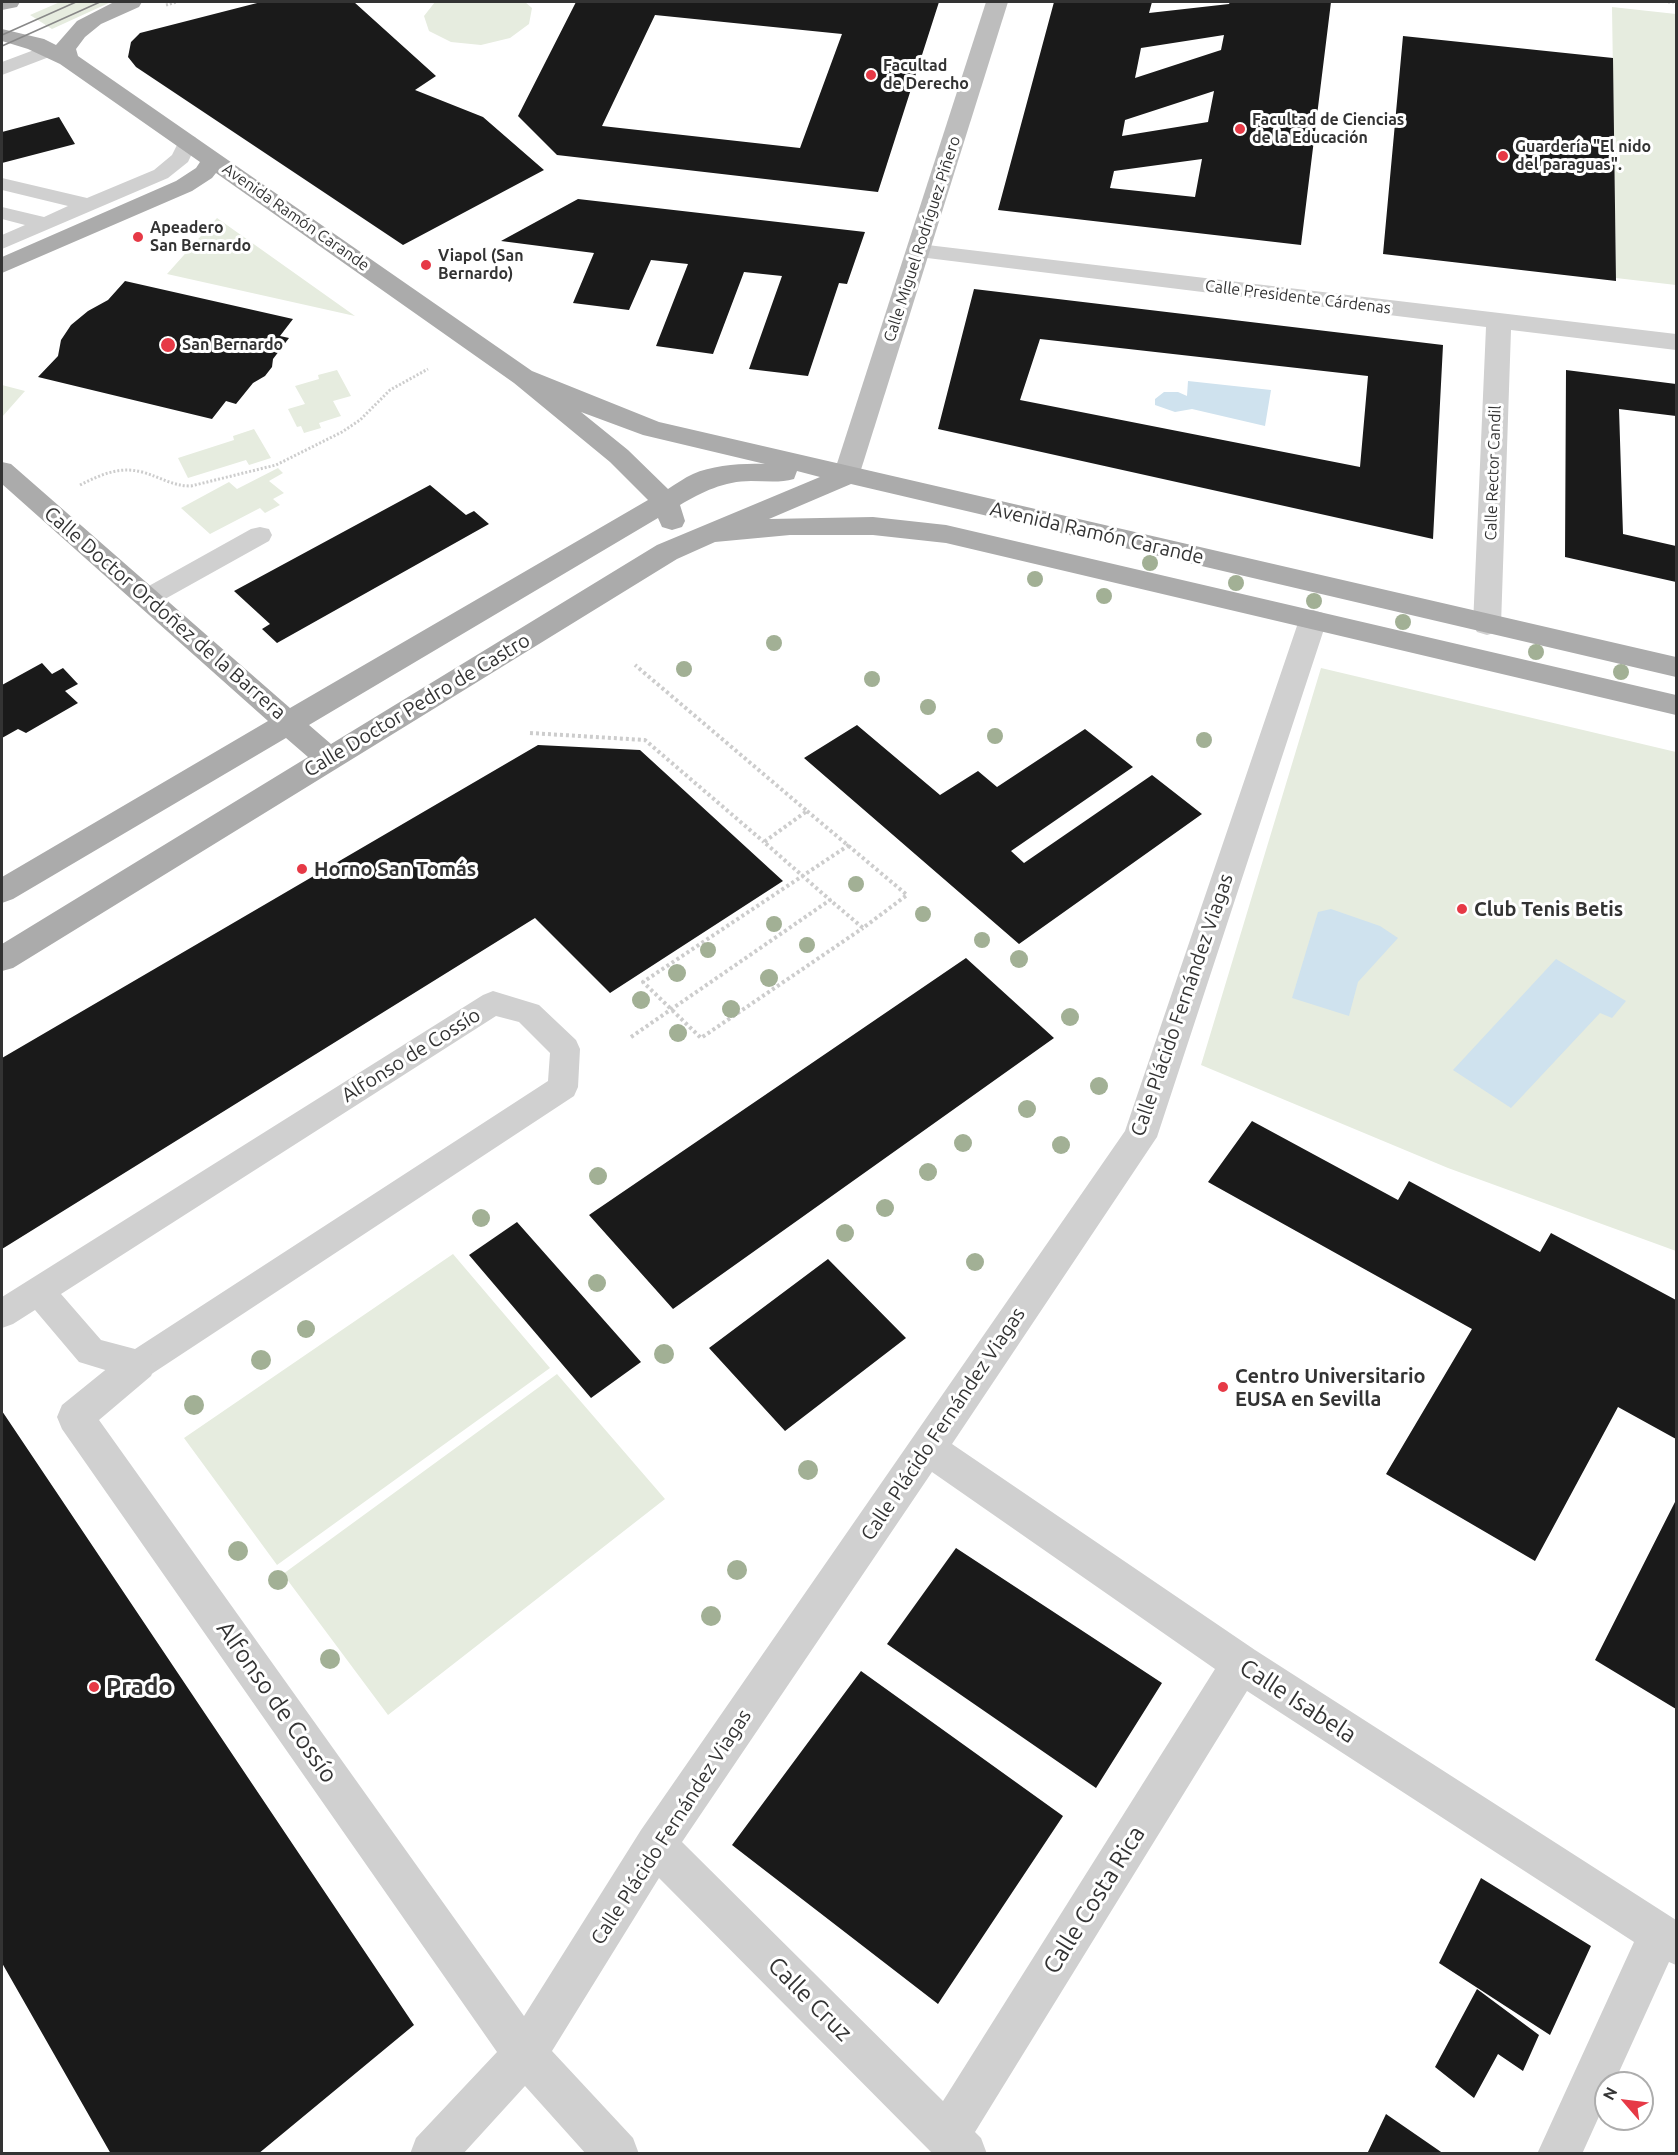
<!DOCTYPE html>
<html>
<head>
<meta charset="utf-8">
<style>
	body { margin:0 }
	#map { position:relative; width:1678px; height:2155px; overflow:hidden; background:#fff; font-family:Ubuntu,sans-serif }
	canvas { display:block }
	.frame { position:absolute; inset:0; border:3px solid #333; pointer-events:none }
	.north { position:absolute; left:1594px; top:2071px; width:60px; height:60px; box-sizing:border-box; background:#fff; border:2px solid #adadad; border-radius:50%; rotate:298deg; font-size:16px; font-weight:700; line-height:24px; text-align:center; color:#333 }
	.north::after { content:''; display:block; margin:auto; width:21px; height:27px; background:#e63946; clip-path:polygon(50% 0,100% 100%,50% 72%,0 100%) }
</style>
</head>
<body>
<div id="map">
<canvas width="1678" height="2155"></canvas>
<div class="frame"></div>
<div class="north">N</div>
</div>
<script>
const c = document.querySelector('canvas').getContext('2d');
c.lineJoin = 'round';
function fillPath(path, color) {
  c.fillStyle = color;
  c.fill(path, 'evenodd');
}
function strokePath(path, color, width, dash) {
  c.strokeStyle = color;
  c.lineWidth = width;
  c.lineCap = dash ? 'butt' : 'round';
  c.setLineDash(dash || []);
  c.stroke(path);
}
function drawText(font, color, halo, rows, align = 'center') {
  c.font = font + ' Ubuntu,sans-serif';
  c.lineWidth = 6;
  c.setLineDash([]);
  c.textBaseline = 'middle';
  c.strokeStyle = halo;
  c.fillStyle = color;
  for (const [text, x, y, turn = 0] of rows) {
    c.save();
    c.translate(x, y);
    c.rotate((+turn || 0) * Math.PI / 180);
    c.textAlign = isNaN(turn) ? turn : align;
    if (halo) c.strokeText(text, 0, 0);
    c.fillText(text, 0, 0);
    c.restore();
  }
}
fillPath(new Path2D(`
	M60,2H111L52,29L30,15Z
	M435,2H525L532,8L529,24L510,38L481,45L451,42L429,31L424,16Z
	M1612,7L1676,14V285L1616,278Z
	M217,218L355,316L167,274Z
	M337,370L351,396L333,401L341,416L319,423L321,428L304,433L301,426L297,427L288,409L305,404L295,386L319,379L318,375Z
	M2,385L25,391L2,417Z
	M254,429L271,458L249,465L246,460L188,478L178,458L234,440L233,436Z
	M278,468L283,473L269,481L284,493L273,499L280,505L265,513L260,508L210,534L181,508L229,482L237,489Z
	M1321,668L1676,752V1251L1448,1168L1201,1065Z
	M453,1254L550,1368L277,1565L184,1438Z
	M557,1374L665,1499L388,1715L283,1574Z`), '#e6ecdf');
fillPath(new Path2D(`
	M1188,381L1271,390L1265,426L1192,409L1175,412L1155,405V399L1164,392H1178L1187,396Z
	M1331,909L1380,926L1398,938L1358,982L1349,1016L1292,998L1318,912Z
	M1556,959L1626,1001L1612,1018L1600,1013L1511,1108L1453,1070Z`), '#cfe2ee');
fillPath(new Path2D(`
	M261,2H354L436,76L415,90L483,117L544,170L403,245L136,67L128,57L131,42L140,33Z
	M576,2H939L878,192L557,155L518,116ZM655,15L842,34L800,148L602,126Z
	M1054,2H1152L1149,13L1229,4L1230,2H1331L1301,245L998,210ZM1224,35L1221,50L1135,78L1141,48ZM1214,91L1208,122L1122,136L1125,120ZM1202,159L1195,197L1110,188L1114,171Z
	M1403,36L1613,58L1616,281L1383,254Z
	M59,117L75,144L2,163V132Z
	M578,199L865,232L847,284L839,283L808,376L749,369L782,276L744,272L713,354L656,346L688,264L651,260L629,310L573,303L594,253L501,241Z
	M125,281L293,319L280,336L289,338L273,359L272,367L265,376L253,383L236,404L226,401L212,419L38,377L58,356L61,340L71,325L88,311L108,300Z
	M974,289L1443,345L1433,539L938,429ZM1040,339L1368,376L1360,467L1020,400Z
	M1566,370L1676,384V416L1619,409L1623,534L1676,546V582L1565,557Z
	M430,485L466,515L474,511L489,524L277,643L262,629L270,624L234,591Z
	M42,663L52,674L63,668L78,684L65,691L78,703L26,733L18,729L2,738V685Z
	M857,725L940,795L978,771L997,787L1085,729L1133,767L1011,851L1024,863L1152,775L1202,814L1019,944L804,758Z
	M538,745L640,750L783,881L610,993L535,918L2,1249V1058Z
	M966,958L1054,1038L673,1309L589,1215Z
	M1252,1121L1398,1200L1409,1181L1540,1252L1551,1233L1676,1300V1439L1618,1407L1535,1561L1386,1474L1472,1329L1208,1182Z
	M517,1222L641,1362L591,1398L469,1255Z
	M828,1259L906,1338L785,1431L709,1348Z
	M2,1411L414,2025L258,2154H111L2,1963Z
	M1676,1500V1709L1595,1660Z
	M956,1548L1162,1683L1096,1788L887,1644Z
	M861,1671L1063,1816L938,2004L732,1845Z
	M1481,1878L1591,1946L1550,2035L1439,1963Z
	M1477,1989L1539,2035L1523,2071L1498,2054L1474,2098L1435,2067Z
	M1386,2114L1444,2154H1367Z`), '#1a1a1a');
strokePath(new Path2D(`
	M1668,2H1676
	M166,5L177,2
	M80,485C100,475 119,466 142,472C160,477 172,486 191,486L276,465L342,432L360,420L390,390L428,369`), '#cdcdcd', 3, [2, 2]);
strokePath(new Path2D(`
	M530,733L645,740L764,842
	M807,811L907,895L863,928L830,900
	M849,845L643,982L701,1038L863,928
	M631,1037L830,900L764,842L807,811L635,665`), '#cdcdcd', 4, [3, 3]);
fillPath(new Path2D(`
	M50,44L57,46L60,50L57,54L2,75V62Z
	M188,135L195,137L198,141L188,162L168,178L2,249V235L25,225L2,219V207L44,217L68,206L2,190V178L87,198L154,170L172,155L181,137Z
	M260,527L269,529L272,535L269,541L156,604L147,607L138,604L134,598L138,592L251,529Z
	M493,991L539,1005L576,1040L580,1049L578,1087L574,1096L150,1375L138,1380L79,1362L35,1310L13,1324L2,1328V1297L483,995ZM496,1016L519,1022L550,1053L548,1081L135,1349L101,1340L61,1294Z`), '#d0d0d0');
fillPath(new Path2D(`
	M919,244L1676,334V350L1511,330L1501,625L1497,632L1487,635L1477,632L1473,625L1486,327L911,256L907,251L911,246Z
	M1313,610L1323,613L1327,620L1157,1137L952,1444L1255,1650L1676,1920V1965L1669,1962L1614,2083H1606V2101L1582,2154H1537L1634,1942L1247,1691L975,2132L981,2138L987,2154H933L659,1878L552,2051L633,2138L639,2154H586L525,2086L463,2154H410L416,2138L497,2052L62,1429L57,1417L62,1405L125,1354L138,1349L151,1354L156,1365L151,1376L99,1420L524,2016L641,1830L1125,1131L1299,620L1303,613ZM932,1472L1215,1669L943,2101L682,1842Z`), '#d0d0d0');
fillPath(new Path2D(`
	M986,2H1008L859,476L855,482L846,485L837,482L833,476Z`), '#bdbdbd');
fillPath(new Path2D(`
	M2,2H20L17,7L2,10Z
	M114,2H142L139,7L101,24L85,37L76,49L78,56L532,371L659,422L1676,657V677L851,484L769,519L873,517L946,525L1676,695V715L946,543L873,535H790L715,542L677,559L13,968L2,971V944L308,757L286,738L13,899L2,903V877L268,721L2,484V462L11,464L290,708L648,500L610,462L514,383L216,173L212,178L192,191L2,273V257L176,181L196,168L200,162L60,64L28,49L2,41V29L44,39L56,45L77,21ZM581,412L643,435L765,464C743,463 713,465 693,474C684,478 676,484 668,489L628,450ZM797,471L820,477L657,545L331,744L309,725L658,518L662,527L672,530L682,527L685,521L680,505C702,492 724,481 751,481C766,481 780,483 794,479Z`), '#ababab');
strokePath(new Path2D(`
	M2,35L76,2
	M2,46L100,2`), '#888', 1.5);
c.fillStyle = '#a2b095';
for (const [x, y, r] of [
	[1150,563,8],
	[1035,579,8],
	[1236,583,8],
	[1104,596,8],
	[1314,601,8],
	[1403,622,8],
	[774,643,8],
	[1536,652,8],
	[684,669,8],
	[1621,672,8],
	[872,679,8],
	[928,707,8],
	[995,736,8],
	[1204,740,8],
	[856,884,8],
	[923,914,8],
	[774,924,8],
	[982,940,8],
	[807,945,8],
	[708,950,8],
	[1019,959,9],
	[677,973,9],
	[769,978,9],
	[641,1000,9],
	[731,1009,9],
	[1070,1017,9],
	[678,1033,9],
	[1099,1086,9],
	[1027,1109,9],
	[963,1143,9],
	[1061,1145,9],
	[928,1172,9],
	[598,1176,9],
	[885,1208,9],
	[481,1218,9],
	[845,1233,9],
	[975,1262,9],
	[597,1283,9],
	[306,1329,9],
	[664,1354,10],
	[261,1360,10],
	[194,1405,10],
	[808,1470,10],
	[238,1551,10],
	[737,1570,10],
	[278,1580,10],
	[711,1616,10],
	[330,1659,10]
]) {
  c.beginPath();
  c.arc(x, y, r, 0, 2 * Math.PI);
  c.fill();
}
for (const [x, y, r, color] of [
	[871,75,6,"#e63946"],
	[1240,129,6,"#e63946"],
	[1503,156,6,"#e63946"],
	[138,237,6,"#e63946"],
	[426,265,6,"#e63946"],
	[168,345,8,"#e63946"],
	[302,869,6,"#e63946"],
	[1462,909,6,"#e63946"],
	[1223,1387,6,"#e63946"],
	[94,1687,6,"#e63946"]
]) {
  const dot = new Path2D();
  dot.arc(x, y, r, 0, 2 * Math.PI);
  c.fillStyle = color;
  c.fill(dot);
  strokePath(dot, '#fff', 2);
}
drawText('bold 16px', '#333', '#fff', [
	["Facultad",883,66],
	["de Derecho",883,84],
	["Facultad de Ciencias",1252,120],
	["de la Educación",1252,138],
	["Guardería \"El nido",1515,147],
	["del paraguas\".",1515,165],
	["Apeadero",150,228],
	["San Bernardo",150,246],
	["Viapol (San",438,256],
	["Bernardo)",438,274],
	["San Bernardo",182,345]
], 'left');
drawText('16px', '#333', '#fff', [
	["Avenida Ramón Carande",296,217,35],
	["Calle Miguel Rodríguez Piñero",922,239,-72],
	["Calle Presidente Cárdenas",1298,297,7],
	["Calle Rector Candil",1493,473,-88]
]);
drawText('20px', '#333', '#fff', [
	["Avenida Ramón Carande",1097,533,13],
	["Calle Doctor Ordoñez de la Barrera",165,613,41],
	["Calle Doctor Pedro de Castro",417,705,-31],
	["Calle Plácido Fernández Viagas",1182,1005,-71],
	["Alfonso de Cossío",411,1055,-32],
	["Calle Plácido Fernández Viagas",943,1424,-56],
	["Calle Plácido Fernández Viagas",671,1827,-57]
]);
drawText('bold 20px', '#333', '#fff', [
	["Horno San Tomás",314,869],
	["Club Tenis Betis",1474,909],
	["Centro Universitario",1235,1376],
	["EUSA en Sevilla",1235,1399]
], 'left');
drawText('bold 24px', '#333', '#fff', [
	["Prado",106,1687]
], 'left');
drawText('24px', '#333', '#fff', [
	["Calle Isabela",1298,1701,33],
	["Alfonso de Cossío",277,1702,55],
	["Calle Costa Rica",1094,1900,-58],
	["Calle Cruz",810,1999,45]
]);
</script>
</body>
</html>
